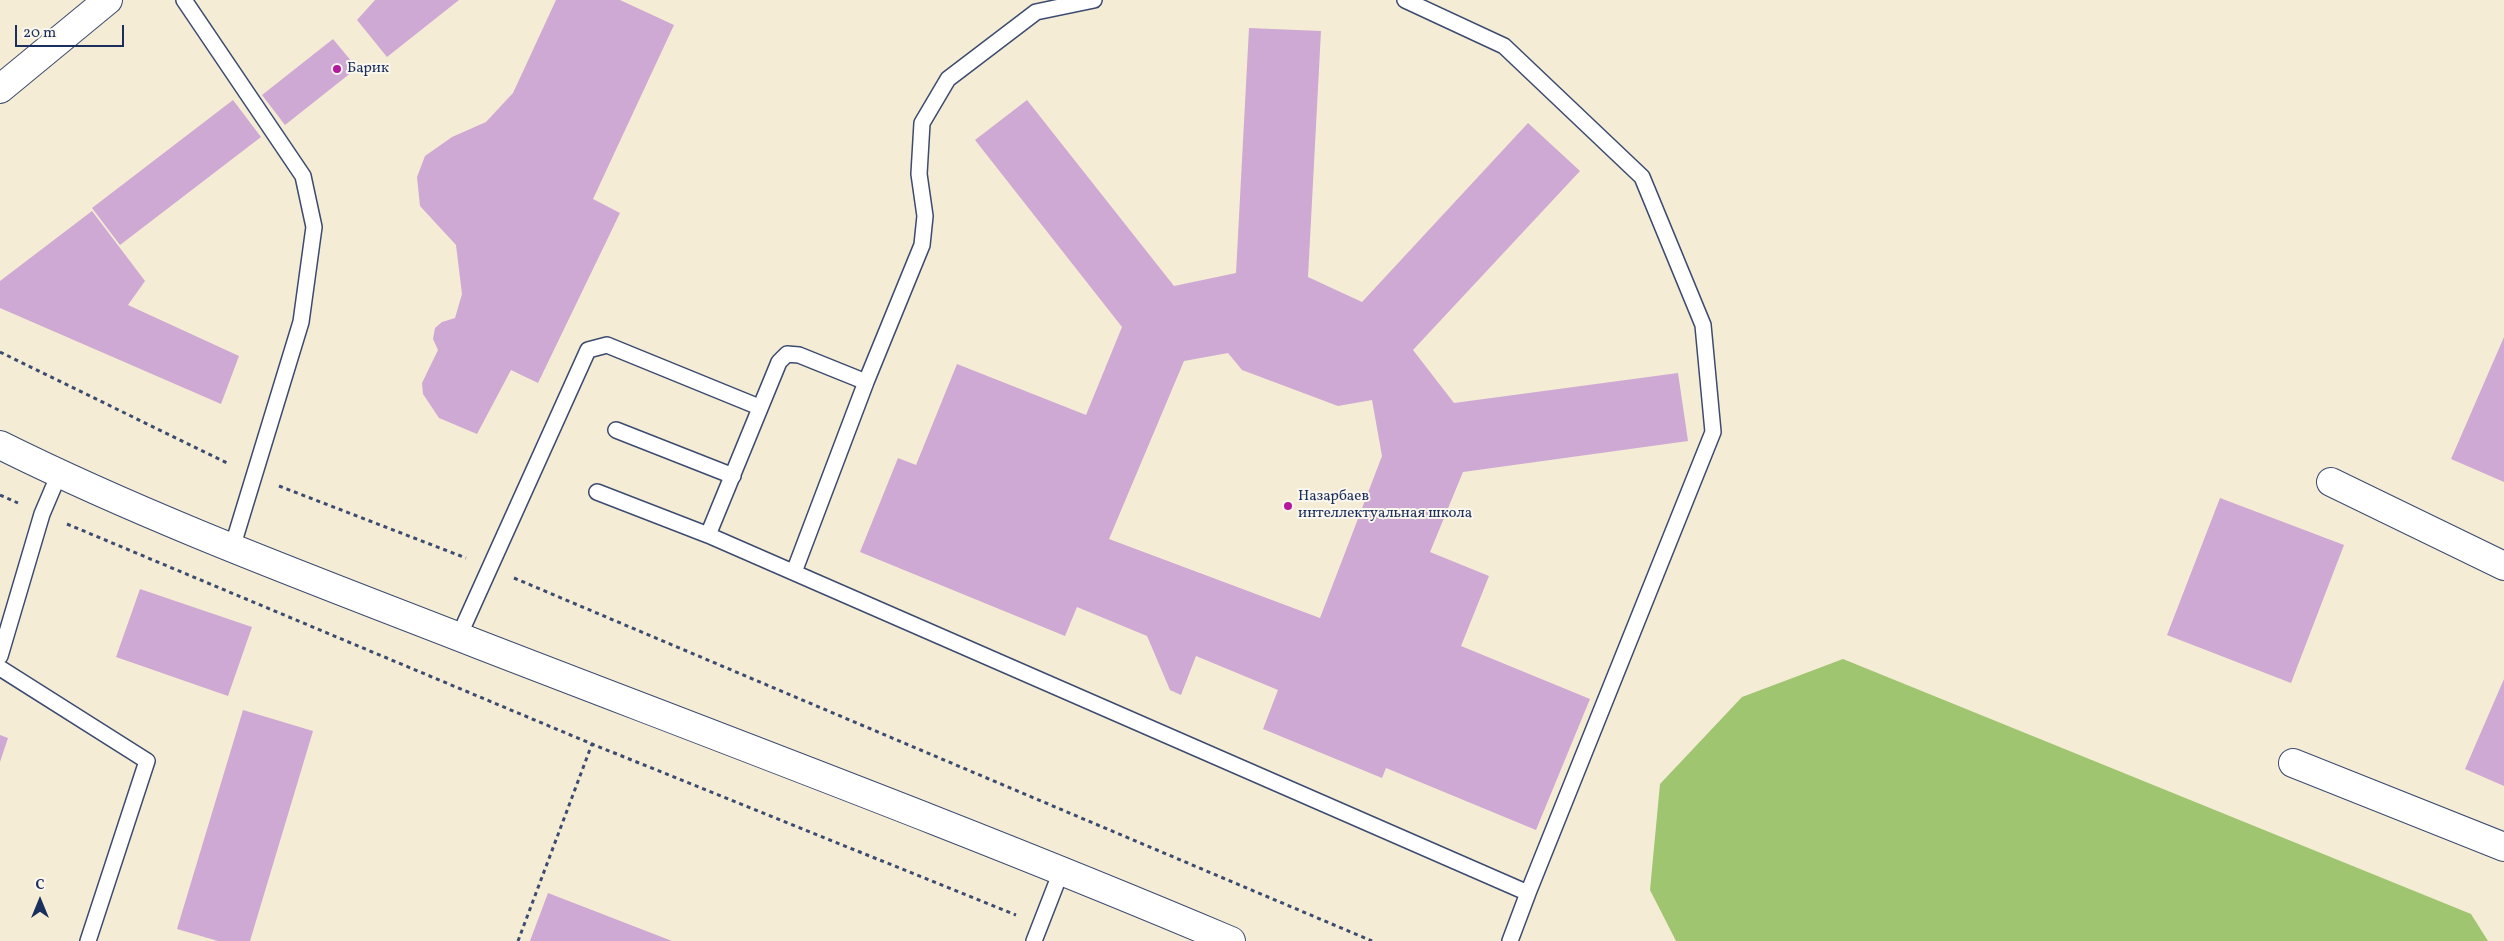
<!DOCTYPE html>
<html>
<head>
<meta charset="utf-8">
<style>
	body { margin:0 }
	#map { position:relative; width:2504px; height:941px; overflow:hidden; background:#f5ecd6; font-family:Vollkorn,serif }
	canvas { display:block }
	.north { position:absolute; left:15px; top:876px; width:50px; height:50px; -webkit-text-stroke:4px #fbf7ec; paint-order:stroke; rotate:0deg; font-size:14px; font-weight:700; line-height:20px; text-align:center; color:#1b2f5e }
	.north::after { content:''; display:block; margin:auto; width:18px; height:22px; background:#1b2f5e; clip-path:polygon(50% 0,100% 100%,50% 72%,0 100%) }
	.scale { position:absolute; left:15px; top:25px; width:109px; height:22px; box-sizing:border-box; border:2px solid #1b2f5e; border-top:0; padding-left:6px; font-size:15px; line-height:18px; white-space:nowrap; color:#1b2f5e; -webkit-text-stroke:4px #fbf7ec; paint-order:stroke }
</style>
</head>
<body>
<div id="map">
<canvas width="2504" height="941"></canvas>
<div class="north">С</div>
<div class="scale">20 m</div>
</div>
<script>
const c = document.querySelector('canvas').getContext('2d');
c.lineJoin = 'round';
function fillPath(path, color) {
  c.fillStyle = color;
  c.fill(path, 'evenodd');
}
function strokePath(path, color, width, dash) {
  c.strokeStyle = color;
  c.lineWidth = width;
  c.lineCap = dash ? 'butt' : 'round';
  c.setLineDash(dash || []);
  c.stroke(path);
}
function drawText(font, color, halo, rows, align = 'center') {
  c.font = font + ' Vollkorn,serif';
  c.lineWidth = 4;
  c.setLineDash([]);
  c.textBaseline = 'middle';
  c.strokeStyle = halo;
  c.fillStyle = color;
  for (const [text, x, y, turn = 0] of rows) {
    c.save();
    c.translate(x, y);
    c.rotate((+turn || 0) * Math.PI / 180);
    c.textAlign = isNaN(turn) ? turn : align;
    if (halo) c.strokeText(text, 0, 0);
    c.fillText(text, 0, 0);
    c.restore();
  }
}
fillPath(new Path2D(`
	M1843,659L2471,914L2488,941H1676L1650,890L1660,784L1742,697Z`), '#9fc570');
fillPath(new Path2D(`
	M375,0H459L387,57L357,20Z
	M556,0H620L674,25L593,199L620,213L538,383L511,370L477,434L439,418L423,394L422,383L438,350L433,339L435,328L442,322L455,318L462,294L456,245L420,206L417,177L425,156L452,137L486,122L513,93Z
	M1249,28L1321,31L1308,277L1362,302L1528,123L1580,171L1413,350L1454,403L1678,373L1688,441L1463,472L1430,552L1489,576L1461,646L1590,699L1536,830L1386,768L1382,778L1263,729L1278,690L1196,656L1181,695L1170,690L1147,636L1077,607L1065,636L860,552L898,458L916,465L957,364L1086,415L1122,327L975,140L1027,100L1174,286L1236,273ZM1228,353L1242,370L1338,406L1372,400L1382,456L1320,618L1109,539L1184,361Z
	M333,39L357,68L285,125L262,95Z
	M233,100L261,137L120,245L92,208Z
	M92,211L145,281L128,305L239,356L221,404L0,308V281Z
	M2504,337V482L2451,459Z
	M2220,498L2344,545L2291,683L2167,635Z
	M140,589L252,627L228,696L116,657Z
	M2504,679V786L2465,769Z
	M243,710L313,731L250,941H218L177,929Z
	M0,735L8,738L0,762Z
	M548,893L672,941H530Z`), '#cea9d3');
const service = new Path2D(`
	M184,0L303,176L314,227L301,322L232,548
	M1405,0L1504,46L1642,177L1703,325L1713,432L1528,893
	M616,430L733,476
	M597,492L708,535L779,362L787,354L799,355L866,382
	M708,535L1528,893L1510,941
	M794,572L866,382L922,245L925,216L919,174L922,123L948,79L1036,12L1094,0
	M459,636L588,350L607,345L759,407
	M0,656L42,514L59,474
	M0,668L147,761L88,941
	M1034,941L1062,869`);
const minor = new Path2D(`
	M0,445C155,522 319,582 480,645C731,742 983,836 1231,941
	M2331,482L2504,566
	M2293,763L2504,847`);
const secondary = new Path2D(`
	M0,89L108,0`);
strokePath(service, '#3c4b70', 18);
strokePath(minor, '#3c4b70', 30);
strokePath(secondary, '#3c4b70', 30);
strokePath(new Path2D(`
	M0,352L229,464
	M279,486L466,558
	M0,495L18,503
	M67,524L592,744L1016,915
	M514,578L1372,941
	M518,941L592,744`), '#3c4b70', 3, [4, 4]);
strokePath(service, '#fff', 15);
strokePath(minor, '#fff', 28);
strokePath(secondary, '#fff', 28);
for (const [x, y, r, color] of [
	[337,69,5,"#b5179e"],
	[1288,506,5,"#b5179e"]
]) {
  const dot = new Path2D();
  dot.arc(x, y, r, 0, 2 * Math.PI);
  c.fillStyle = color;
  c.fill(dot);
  strokePath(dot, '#fbf7ec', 2);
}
drawText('15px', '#1b2f5e', '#fbf7ec', [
	["Барик",347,69],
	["Назарбаев",1298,497],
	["интеллектуальная школа",1298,514]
], 'left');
</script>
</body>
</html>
